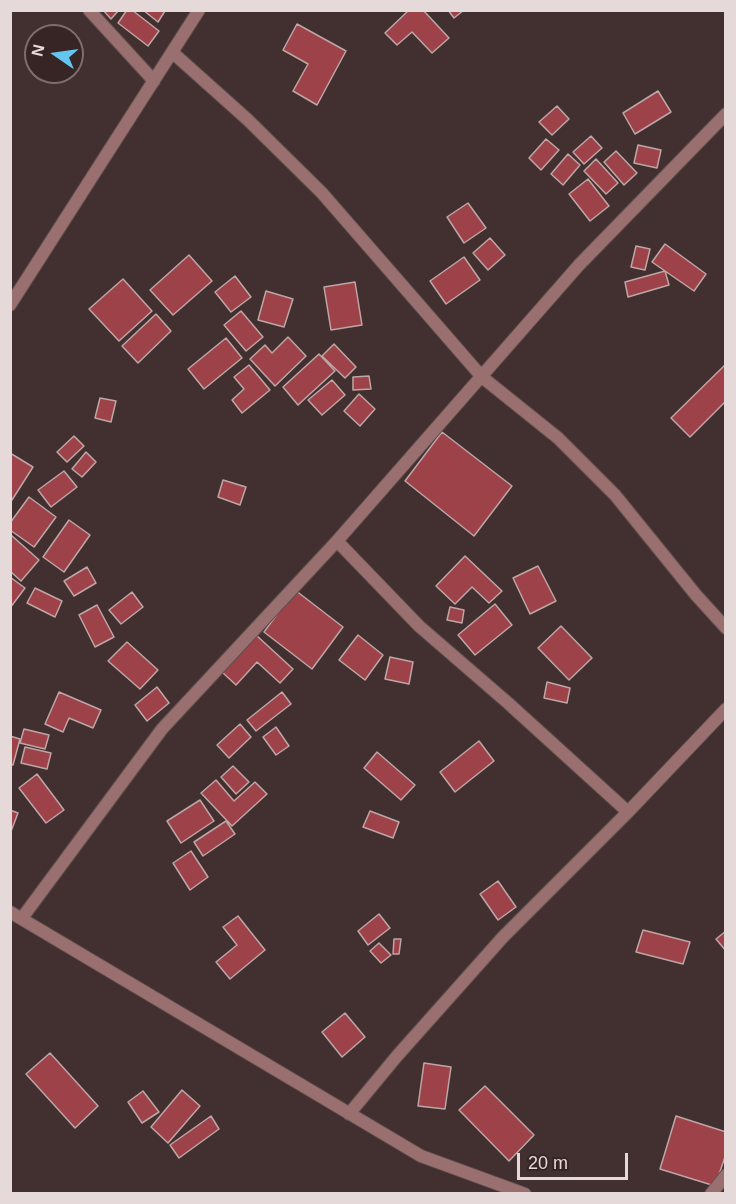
<!DOCTYPE html>
<html>
<head>
<meta charset="utf-8">
<style>
	body { margin:0 }
	#map { position:relative; width:736px; height:1204px; overflow:hidden; background:#422f2f; font-family:Helvetica,sans-serif }
	canvas { display:block }
	.frame { position:absolute; inset:0; border:12px solid #e6d9d9; pointer-events:none }
	.north { position:absolute; left:24px; top:24px; width:60px; height:60px; box-sizing:border-box; background:#372525; border:2px solid #7d6d6d; border-radius:50%; rotate:283deg; font-size:16px; font-weight:700; line-height:24px; text-align:center; color:#e6d9d9 }
	.north::after { content:''; display:block; margin:auto; width:21px; height:27px; background:#64c5ee; clip-path:polygon(50% 0,100% 100%,50% 72%,0 100%) }
	.scale { position:absolute; left:517px; top:1153px; width:111px; height:27px; box-sizing:border-box; border:3px solid #e6d9d9; border-top:0; padding-left:8px; font-size:18px; line-height:21px; white-space:nowrap; color:#e6d9d9; -webkit-text-stroke:4px #372525; paint-order:stroke }
</style>
</head>
<body>
<div id="map">
<canvas width="736" height="1204"></canvas>
<div class="frame"></div>
<div class="north">N</div>
<div class="scale">20 m</div>
</div>
<script>
const c = document.querySelector('canvas').getContext('2d');
c.lineJoin = 'round';
function fillPath(path, color) {
  c.fillStyle = color;
  c.fill(path, 'evenodd');
}
function strokePath(path, color, width, dash) {
  c.strokeStyle = color;
  c.lineWidth = width;
  c.lineCap = dash ? 'butt' : 'round';
  c.setLineDash(dash || []);
  c.stroke(path);
}
const building = new Path2D(`
	M103,10H119L111,19Z
	M127,10H132L159,31L148,46L118,23Z
	M143,10H164L165,11L158,22Z
	M409,10H423L449,38L432,53L412,32L397,45L385,33Z
	M448,10H464L454,18Z
	M297,24L346,51L317,105L293,91L308,64L283,50Z
	M658,91L671,112L635,134L623,113Z
	M557,106L569,119L552,135L539,122Z
	M591,136L602,148L584,164L573,152Z
	M546,139L559,150L541,170L529,158Z
	M638,145L661,150L657,168L634,163Z
	M616,151L637,173L624,185L604,162Z
	M568,154L580,165L563,185L551,174Z
	M596,159L618,183L606,194L584,171Z
	M588,179L609,206L590,221L569,194Z
	M468,203L486,228L464,243L447,217Z
	M490,238L505,255L488,270L473,253Z
	M665,244L706,274L694,291L652,262Z
	M636,246L650,249L645,270L631,267Z
	M189,255L212,281L173,315L150,290Z
	M464,257L480,280L446,304L430,281Z
	M665,271L669,285L628,297L625,282Z
	M235,276L251,297L231,312L215,292Z
	M123,279L152,311L119,341L89,309Z
	M355,282L362,325L331,330L324,287Z
	M266,291L293,299L284,327L258,320Z
	M241,311L263,337L246,351L224,325Z
	M156,314L171,331L138,363L122,346Z
	M288,337L306,356L275,386L250,359L265,345L272,353Z
	M226,338L242,358L204,389L188,369Z
	M334,344L356,367L345,378L322,356Z
	M319,354L335,371L298,405L283,387Z
	M726,364V401L690,437L671,418Z
	M249,365L270,390L242,413L232,400L244,389L234,377Z
	M369,376L371,389L353,390V377Z
	M332,380L345,395L322,415L308,400Z
	M359,394L375,409L360,426L344,411Z
	M100,398L116,401L111,422L95,418Z
	M442,432L512,486L474,536L405,481Z
	M74,436L84,446L67,462L57,452Z
	M86,452L96,462L82,477L72,469Z
	M10,453L33,467L12,500L10,499Z
	M64,471L77,487L51,507L38,490Z
	M223,480L246,487L240,505L218,497Z
	M29,497L56,517L34,547L10,530V523Z
	M69,520L90,535L64,572L43,557Z
	M11,535L39,560L21,581L10,571Z
	M465,556L502,591L489,603L472,587L455,604L436,586Z
	M538,566L556,601L530,614L513,578Z
	M87,567L96,583L74,596L64,581Z
	M10,577L25,588L10,608Z
	M35,588L62,601L55,617L27,603Z
	M295,590L343,627L312,669L264,632Z
	M132,592L143,607L121,624L109,610Z
	M495,604L512,625L475,655L458,635Z
	M97,605L114,637L95,647L79,615Z
	M450,607L464,610L462,623L447,620Z
	M561,626L592,658L569,680L538,648Z
	M256,635L293,669L280,683L257,662L236,685L222,672Z
	M358,635L383,655L365,680L339,660Z
	M127,642L158,670L140,689L108,661Z
	M390,657L413,662L409,684L385,679Z
	M547,682L570,688L567,703L544,698Z
	M157,687L169,703L147,721L135,705Z
	M59,692L101,710L93,728L69,718L63,732L45,724Z
	M282,692L291,704L256,731L247,720Z
	M240,724L251,737L229,758L217,745Z
	M276,727L289,746L276,755L263,737Z
	M24,729L49,735L45,749L20,743Z
	M10,736L20,739L13,765H10Z
	M479,741L494,761L455,792L440,772Z
	M25,747L51,753L47,769L21,763Z
	M377,752L415,785L401,800L364,768Z
	M233,766L249,782L236,794L221,777Z
	M37,774L64,810L46,823L19,788Z
	M216,780L234,801L255,782L267,794L232,826L201,793Z
	M200,800L214,821L181,843L167,821Z
	M10,810L18,813L10,834Z
	M370,811L399,822L393,838L363,827Z
	M226,821L235,834L203,856L194,842Z
	M191,851L208,877L190,890L173,863Z
	M498,881L516,907L498,920L480,894Z
	M379,914L390,928L368,945L358,931Z
	M238,916L265,950L230,979L216,962L237,945L223,927Z
	M643,930L690,942L683,964L636,952Z
	M726,931V951L716,939Z
	M394,939H401L399,954H393Z
	M379,943L391,955L381,963L370,951Z
	M345,1013L365,1037L342,1057L322,1032Z
	M50,1053L98,1106L75,1128L26,1074Z
	M424,1063L451,1067L445,1109L418,1106Z
	M485,1086L534,1135L509,1161L459,1110Z
	M182,1090L200,1106L168,1143L151,1127Z
	M143,1091L159,1112L142,1123L128,1102Z
	M211,1116L219,1129L179,1158L170,1145Z
	M676,1116L726,1132V1154L715,1186L660,1169Z`);
fillPath(building, '#9e4249');
strokePath(building, '#bda6a6', 1.5);
const street = new Path2D(`
	M89,10L154,81
	M172,52L248,120L322,193L482,377L558,438L615,495L696,595L726,628
	M10,305L199,10
	M337,541L419,626L508,703L628,812
	M10,912L421,1156L525,1194
	M22,918L162,729L337,541L579,265L726,114
	M349,1114L397,1056L503,937L628,812L726,709
	M711,1194L726,1175`);
strokePath(street, '#604e4e', 14);
strokePath(street, '#9a6f6f', 12);
</script>
</body>
</html>
